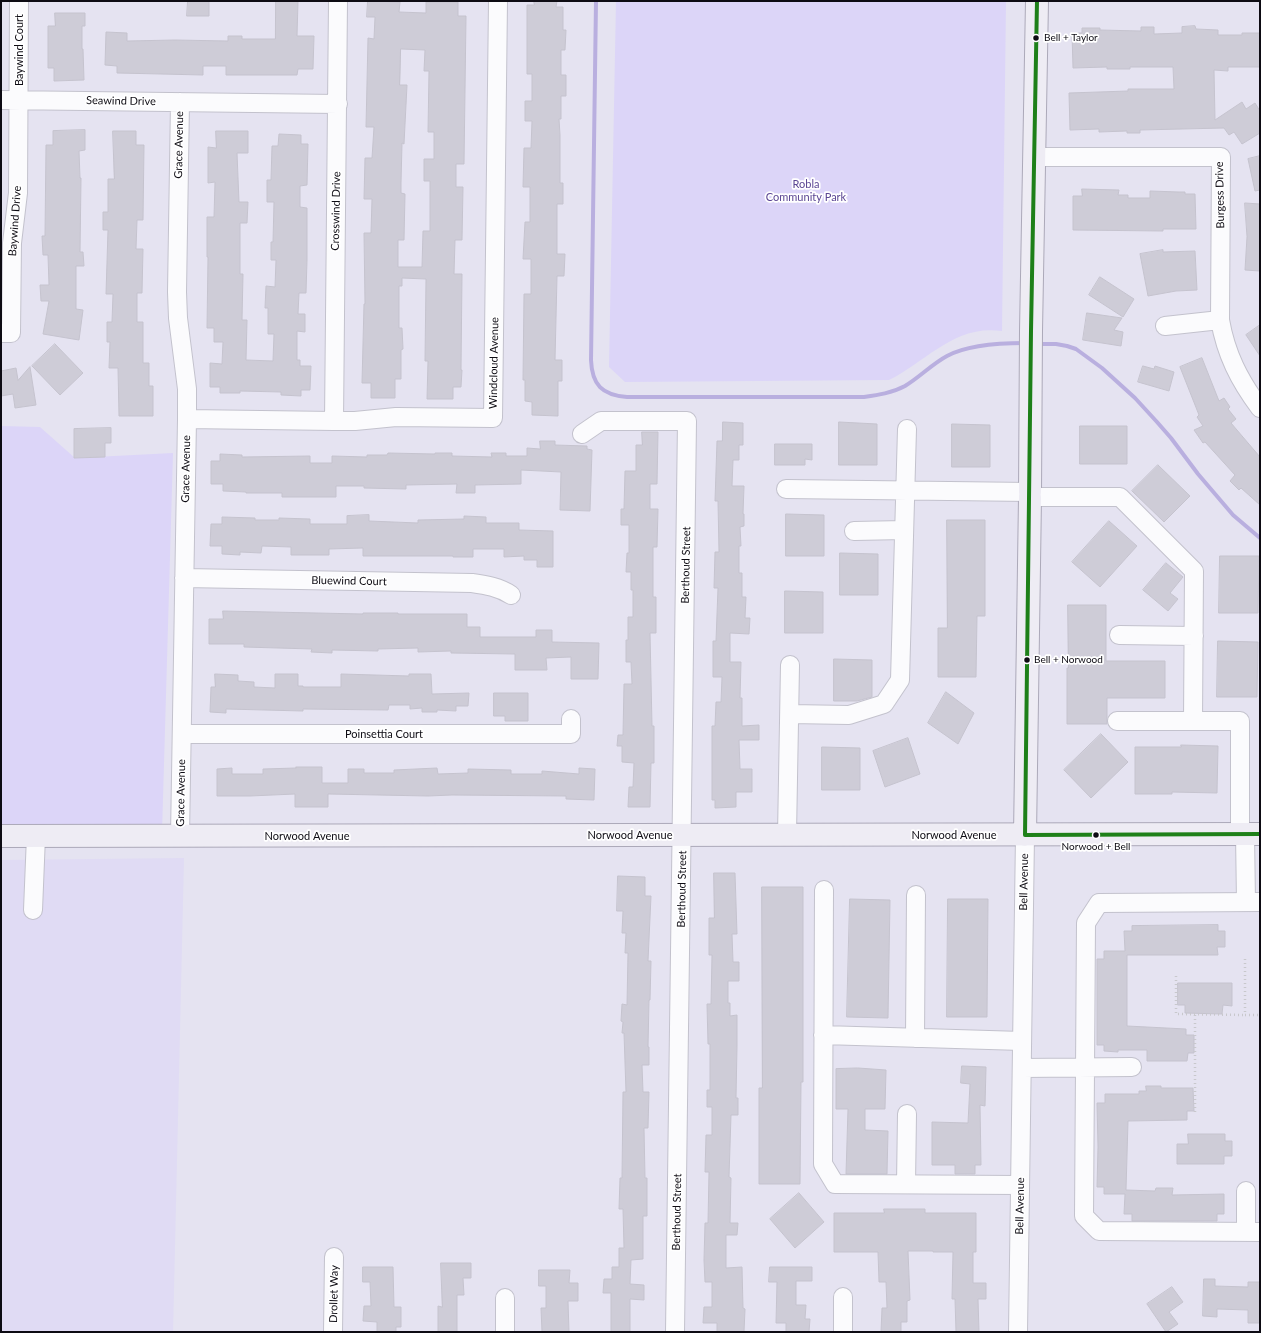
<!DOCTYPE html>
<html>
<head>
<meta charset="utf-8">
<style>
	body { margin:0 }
	#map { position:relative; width:1261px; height:1333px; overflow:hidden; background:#e5e3f1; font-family:Lato,sans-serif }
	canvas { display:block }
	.frame { position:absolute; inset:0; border:2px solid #0d0b13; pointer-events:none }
</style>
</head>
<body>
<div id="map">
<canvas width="1261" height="1333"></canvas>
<div class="frame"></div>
</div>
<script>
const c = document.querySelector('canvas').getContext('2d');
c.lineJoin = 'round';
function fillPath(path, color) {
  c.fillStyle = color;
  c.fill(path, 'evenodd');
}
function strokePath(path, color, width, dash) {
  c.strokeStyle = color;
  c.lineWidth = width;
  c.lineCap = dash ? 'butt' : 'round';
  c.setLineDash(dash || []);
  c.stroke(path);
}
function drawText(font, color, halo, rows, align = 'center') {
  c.font = font + ' Lato,sans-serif';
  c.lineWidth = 3.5;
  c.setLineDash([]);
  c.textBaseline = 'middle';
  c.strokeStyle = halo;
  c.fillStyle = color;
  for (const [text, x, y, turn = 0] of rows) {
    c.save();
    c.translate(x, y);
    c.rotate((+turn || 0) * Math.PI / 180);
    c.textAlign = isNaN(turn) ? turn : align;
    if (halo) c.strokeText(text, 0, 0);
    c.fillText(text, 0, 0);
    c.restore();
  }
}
fillPath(new Path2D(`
	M184,858L173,1332H1V860Z`), '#e0dbf4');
fillPath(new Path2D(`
	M616,1H1006L1002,331C955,324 927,361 889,380L625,382L609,367Z
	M1,426L40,427L75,458L173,453L162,833L1,834Z`), '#dcd5f8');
strokePath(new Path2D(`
	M596,1L591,360C592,385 602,395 627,397H864C878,395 892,393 905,386C920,377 932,364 947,356C967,345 1003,343 1025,343
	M1038,344H1056L1067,346L1076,349L1102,368L1135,398L1157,422L1171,438L1198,474L1233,515L1260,538`), '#b9afdf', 4);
const building = new Path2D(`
	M188,1H209V16H187Z
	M276,1H298L297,36H314L313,69H298L297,75H226V66H203V75L161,74L117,73V66L105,65L106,32L127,33V41L175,40L228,41V36H242V39H275Z
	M368,1L400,2L399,12L426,13V2H458V16H466L464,164H456V187H463L462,240H455L454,274H462L461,370H462L461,387H453V399H427L428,361H425L426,279L402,278V286H399V328H402L403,349L401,350V379H395V398H371V383H362L364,304H365L364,233H371L372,199H364L365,158H372L374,127H366L368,38L374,39L375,17H367ZM401,49L425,50L424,71H429L428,132H434V159H424V181H430V231H423L422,267H398V240H404L405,194L401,193V183L402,143L404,144L407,85H400Z
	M534,1H557L556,7H563V30H566L565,50H561V75H566V96H561V119H559L560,135V183H563V204H557V254H565L564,276H557L555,360H562V381H558V416L532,415V402L525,401V380H523L524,294H531V259H523L525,222H530V187H523L524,148H531L532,121H525V101H532V74H527V5H534Z
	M55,13H85V26H82V49H83L84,80L54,81V68H48V26H55Z
	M1195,26L1196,29L1218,30V35H1242V33H1260V67H1228V71L1214,70L1215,120L1242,102L1246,109L1255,103L1260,111V133L1242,144L1234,132L1229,135L1224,128L1140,130V133H1127V131L1099,132V129L1070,130L1069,93L1128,91V89H1174L1173,67H1130V69H1107V67L1073,68L1072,33H1082V28H1100V30L1141,31V27H1154V34L1182,33V27Z
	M85,130V150L79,151L80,178H81L80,252H83L84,266H76V309L83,310L79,340L43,334L49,301H41L40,285H49L48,255H43L42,236H45L46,145H53V131Z
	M113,131H136V145H144L143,220H137L136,249H143L142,293H137V322H143V363H149V386H153V416H119L118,368H109L110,342H107V322H112L113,294H106L108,230H103V212H108V179H114Z
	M216,131H248V153H237L239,202H248L247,223H240V274H243L242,320H247L246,360L273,361L274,334H268V308H265L266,286L275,287L276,260H271V242H273L274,202H267V180H271L272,146H278L279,134L301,135V144H308L307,185L300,186V207L307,208V260L306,293H299L298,314H305V332L297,331V360H300V366H311L310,390H301V396L281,395V392L240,391V393H220V387H210V363L222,364L223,342H214V328H207L208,257H207V217H214L215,182L208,183V147L216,148Z
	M1260,156V190L1255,191L1248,159Z
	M1082,189L1119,190L1118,195H1128V198H1150V191L1179,192H1185V194H1195L1196,229H1163V231L1073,230V196H1082Z
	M1245,203L1260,204V271L1245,270L1247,237Z
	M1163,250V252L1195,251L1197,290L1176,291L1148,296L1140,254Z
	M1100,277L1134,299L1123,317L1089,295Z
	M1087,313L1122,318L1114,330L1123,332L1121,346L1083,340Z
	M1260,325V356L1246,335Z
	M55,344L83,373L60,395L32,366Z
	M1202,358L1219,401L1224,398L1230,407L1228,409L1236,419L1231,423L1260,457V505L1241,488L1239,490L1230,481L1235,475L1205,442L1203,443L1194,430L1203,426L1197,417L1199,415L1180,367Z
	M1143,366L1154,369L1155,366L1174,372L1169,391L1138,382Z
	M30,367L36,405L15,408L13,394L1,396V371L16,368L18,380Z
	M723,422L743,423V445H739V460H733L732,486H744L743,514H744V526L740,527L741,546H739V573H742V597H746L745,618H750L749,634L730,633V662H741L740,698H742V726L759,725V740H739L740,769H752V792H736V807L715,808V800H712V726H715L716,702H721L722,677H713V641H716L718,588H714L715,552H719L718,501H715L717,441H722Z
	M839,422L877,424V465H839Z
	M952,424L990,425V467H952Z
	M1080,426H1127V464H1080Z
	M111,428V443H105V457L74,458V429Z
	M642,432H658L657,484H650V509H658L657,547H653V597H656V633H650L652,726H654V763H651L650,807H628L629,787H633L634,763L622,762V746H617L618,735H623L624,684H632L631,662H626V640H628V617H633V590H631V572H626L627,553H629V525H621V509H624L625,471H636V445H642Z
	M540,441H555V445L587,446V449L592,450L590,511L560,510L561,472L521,470V484L475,485V493H456L457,484L406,485V489L364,488V486H336V497H282V493H246V492L223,491V484H211V461H220V454L242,455V457L310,456V463H332V456L367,457V455H387L388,453L435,454V453H452V456L492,457L491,453H506V456H527V448L540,449Z
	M775,444H812V460L805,459V465H775Z
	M1158,465L1190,496L1164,522L1132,491Z
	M786,514L824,515V556H786Z
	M369,515V521L418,523V520L464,519V516L486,517V523H519V530L553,531V567H537V560H524V556L504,557V549H473V557H453V556H363V548L329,549V555H291V547L262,546L261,553L240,552V555L222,554V546H210L211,524H222V517L255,518V520H279V518L310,519V524H347V516Z
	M947,520H985V616H977L976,677H938V628H947Z
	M1109,521L1137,546L1100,587L1072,562Z
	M840,553L878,554V595H840Z
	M1220,556H1259L1258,613H1219Z
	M1166,563L1183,577L1170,593L1178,599L1168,611L1143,590Z
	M785,591L823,592V633H785Z
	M1068,605H1106V661H1165V698H1107V724H1067V668H1068Z
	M223,611L363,614V613H398V614H467V627H480V637H536V630H552V642L599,643L598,679H571V657L546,658L547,670H515V654L451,653V651L418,652V648L378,649V651L332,650V653L311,652L312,649L244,647V644H209V619H223Z
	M1218,641L1258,642L1257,697H1217Z
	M834,659L872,660V697L857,701H834Z
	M215,674L238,675V681L254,682V687L275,688V674H298V686H303V687H341V674L409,676V674H431L432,694L469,693L468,706H456V711L437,710V712H422V708L410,709V705H389L388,710L303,709V711L226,709V713L210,712L211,687H215Z
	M946,692L974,713L958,744L928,723Z
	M494,693H528V721H505V716H494Z
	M1101,734L1128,762L1091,798L1064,770Z
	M908,738L920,774L885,787L873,751Z
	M1181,745L1218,746L1217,793L1172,792V794H1135V747H1181Z
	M822,747L860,748V790H822Z
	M296,767H322V783H348V769H364V773H394V770L437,768L438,774L468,773V769L511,770V774H542V771L579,774V768L595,769L594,800L566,799V796L452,795L428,796L328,794V807H295V794L250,796H217V769L232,768V774H263V769L296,768Z
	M714,873H735L737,934H732L733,962H739V981H728V1003H730V1016L737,1015V1046L736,1098H738V1115H731L729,1177L731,1178L730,1223H738L737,1235H726V1268L742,1267L743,1308L745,1309L744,1332H717V1323H703L704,1307H712V1282H705L704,1260L705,1223H708L709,1172H705L706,1135H712V1107H707V1090H710V1044H708L707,1004H711L712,955H709V918H714Z
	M618,876L645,877V896H651L648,961H651L650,1000H649L648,1047H649V1065H642L643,1092H649L648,1128H644L645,1178H647V1216H643V1259L631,1260L630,1284L644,1285V1300L630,1299V1332H611V1293H603L604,1279H612V1267H619V1248H624L623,1209H619L620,1178H622L623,1092H626L624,1033H622L623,1022L621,1021L622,1004L627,1005L628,953H625L626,933H622L623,911H617Z
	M762,887H803V1082H801L800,1184H759V1088H762Z
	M850,899L890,900L888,1018L847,1017Z
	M948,899H988L987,1017H947Z
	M1218,925V931H1225V947H1217L1218,955H1127V1026L1186,1029V1035H1194V1053H1188L1187,1061H1147V1050H1118V1052L1104,1051V1045H1097V959H1104V951H1125L1124,931H1132V926Z
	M1178,983H1232V1006L1223,1005L1222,1014L1185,1013V1005H1178Z
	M962,1066L986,1067L985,1106L980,1105L981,1165H975V1174H955V1165H932V1122L968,1123L970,1084L961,1083Z
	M858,1068L886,1070L885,1109H865V1130L888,1131L887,1174H846L848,1109H836V1069Z
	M1146,1086H1161V1088H1193L1194,1111H1187V1120L1128,1121L1126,1190L1155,1191L1156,1188H1173L1172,1195L1224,1194V1214H1217V1221H1132V1214H1124L1125,1194H1104V1187H1097L1098,1147L1097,1103H1105V1094H1139V1091H1146Z
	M1188,1134H1225V1141H1232V1156H1224V1164H1177V1144H1188Z
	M799,1193L824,1222L795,1248L770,1219Z
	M884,1209H925V1213H976V1252H973V1283H986V1299H978L979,1332H956L955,1299H952L953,1252H933V1251H908L910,1300L907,1301V1322H901V1332H881L882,1308H887L886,1282H879L878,1252H834V1213H884Z
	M441,1263H471V1278H463L464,1295H457V1332H438V1306L442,1307Z
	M363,1267H393L394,1307H401V1327H396V1332H377V1322L363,1321L364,1306H371L370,1282H363Z
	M770,1267H812V1281H796V1305H806L805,1319H810L809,1332H786V1323H776L777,1282H769Z
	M539,1270H570L569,1283H578V1301H568L569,1332H542L541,1308H546V1286H539Z
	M1204,1279H1215V1286L1248,1287V1282H1260V1323H1248V1310L1217,1309V1317L1203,1316Z
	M1172,1287L1183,1302L1169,1312L1178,1324L1166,1332L1147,1304Z`);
fillPath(building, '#ceccd7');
strokePath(building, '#c5c3ce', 1);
const minor = new Path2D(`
	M1,100L338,104
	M1034,157H1221L1220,320C1226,354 1239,380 1260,408
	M1165,326L1220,320
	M1,333H11L12,243L18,193L19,1
	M187,419L334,421H355L396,417L493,418L498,1
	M334,421L338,1
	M582,434L601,421H687L675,1332
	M786,489L1030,492V497H1120L1194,571L1193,721
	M854,531L904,530
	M184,578L472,583C486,585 499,587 511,595
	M1119,635L1194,636
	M790,714L849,715L884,704L900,680L907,429
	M1117,721H1240V834
	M182,734H571V719
	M1245,834L1246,902
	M787,835L790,665
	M180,836L187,419V389L178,318L177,292L180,102
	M824,890L823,1164L835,1184L1020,1185
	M1260,902L1099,903L1086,923L1084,1216L1099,1231L1260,1232
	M33,910L36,836
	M823,1035L1022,1041
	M915,1038L916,895
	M1022,1068L1132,1067
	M906,1184L907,1114
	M1246,1191V1232
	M333,1332L334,1257
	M505,1332V1298
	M843,1332V1297
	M1018,1332L1025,835`);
const major = new Path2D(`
	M1030,492L1031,331L1037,1
	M1025,835L1030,497
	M1,836L1260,834`);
strokePath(minor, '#c3c2cd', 20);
strokePath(major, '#aca9b9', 24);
strokePath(new Path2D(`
	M1245,959V1015H1260
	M1176,976V1014L1245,1015
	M1195,1015V1114`), '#c8c8cc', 2.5, [1, 3]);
strokePath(minor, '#fbfbfd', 18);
strokePath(major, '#eeecf4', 22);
strokePath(new Path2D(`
	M1037,1L1031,331L1025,835L1260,834`), '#1e8019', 4);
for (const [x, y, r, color] of [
	[1036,38,3.5,"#0d0b13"],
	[1027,660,3.5,"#0d0b13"],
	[1096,835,3.5,"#0d0b13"]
]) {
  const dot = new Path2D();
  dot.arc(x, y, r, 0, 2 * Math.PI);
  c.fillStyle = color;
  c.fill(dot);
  strokePath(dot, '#fff', 1.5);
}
drawText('10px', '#0d0b13', '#fff', [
	["Bell + Taylor",1044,38],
	["Bell + Norwood",1034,660],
	["Norwood + Bell",1096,847,"center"]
], 'left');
drawText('11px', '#0d0b13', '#fff', [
	["Baywind Court",19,50,-90],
	["Seawind Drive",121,101,1],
	["Grace Avenue",179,145,-89],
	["Burgess Drive",1220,195,-91],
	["Crosswind Drive",336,211,-89],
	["Baywind Drive",15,221,-86],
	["Windcloud Avenue",494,363,-89],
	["Grace Avenue",186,469,-89],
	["Berthoud Street",686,565,-89],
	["Bluewind Court",349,581,1],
	["Poinsettia Court",384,734],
	["Grace Avenue",181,793,-89],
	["Norwood Avenue",630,835],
	["Norwood Avenue",954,835],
	["Norwood Avenue",307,836],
	["Bell Avenue",1024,882,-89],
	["Berthoud Street",682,889,-89],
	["Bell Avenue",1020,1206,-89],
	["Berthoud Street",677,1212,-89],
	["Drollet Way",334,1294,-89]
]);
drawText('11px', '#5b4693', '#fff', [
	["Robla",806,184],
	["Community Park",806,197]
]);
</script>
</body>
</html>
